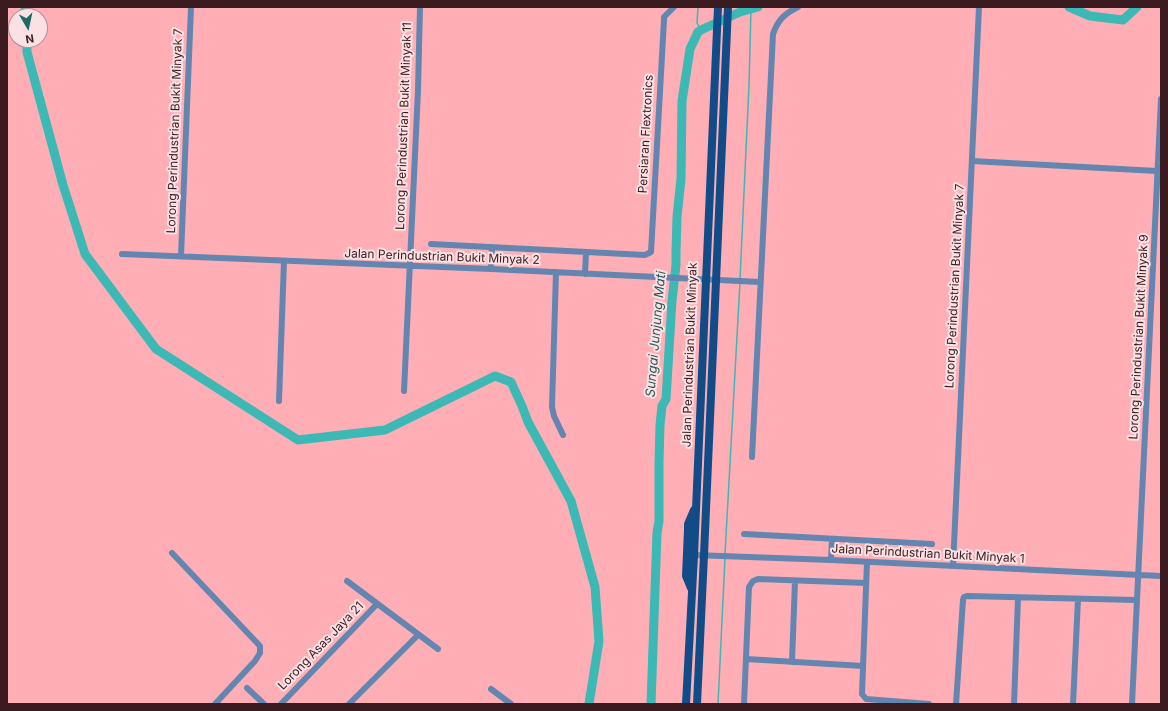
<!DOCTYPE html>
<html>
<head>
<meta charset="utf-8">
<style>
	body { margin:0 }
	#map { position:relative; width:1168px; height:711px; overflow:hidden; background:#ffaeb6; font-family:Inter,sans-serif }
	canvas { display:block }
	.frame { position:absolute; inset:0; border:8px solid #3a1c20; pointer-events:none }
	.north { position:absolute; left:8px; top:8px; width:40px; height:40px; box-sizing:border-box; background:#fbe1e3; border:1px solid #ae9295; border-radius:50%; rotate:171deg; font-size:11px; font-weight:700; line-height:16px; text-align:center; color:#3a1c20 }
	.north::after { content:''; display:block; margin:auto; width:14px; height:18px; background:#1c6967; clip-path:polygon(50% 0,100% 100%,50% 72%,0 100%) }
</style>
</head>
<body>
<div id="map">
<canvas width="1168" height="711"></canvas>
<div class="frame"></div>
<div class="north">N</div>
</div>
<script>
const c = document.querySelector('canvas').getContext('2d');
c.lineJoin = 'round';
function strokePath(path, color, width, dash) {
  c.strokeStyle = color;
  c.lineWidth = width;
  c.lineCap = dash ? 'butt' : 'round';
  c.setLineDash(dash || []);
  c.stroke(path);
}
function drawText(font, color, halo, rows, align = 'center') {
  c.font = font + ' Inter,sans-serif';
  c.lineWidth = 4;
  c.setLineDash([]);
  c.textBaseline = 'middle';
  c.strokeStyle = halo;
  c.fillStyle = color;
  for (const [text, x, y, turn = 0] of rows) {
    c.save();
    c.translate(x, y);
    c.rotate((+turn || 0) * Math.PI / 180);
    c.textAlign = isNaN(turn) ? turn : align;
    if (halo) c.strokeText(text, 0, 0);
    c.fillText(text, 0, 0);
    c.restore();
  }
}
strokePath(new Path2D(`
	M698,7L697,23L701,30
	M740,279L749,85L751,9
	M725,554L740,282
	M718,704L725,558`), '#3cb8b5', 1.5);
strokePath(new Path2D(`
	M25,7L26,16
	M1069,7L1090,16L1123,20L1137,7
	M27,40V52L63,185L85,254L156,349L298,440L385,430L495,376L511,382L522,406L528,422L571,501L595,587L599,641L589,704
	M651,704L657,533L659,521V463L660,425L662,406L666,399L672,301L676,265V252L677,217L681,179L682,101L690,49L698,32L701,30L740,12L758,7`), '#3cb8b5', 9);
strokePath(new Path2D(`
	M972,161L1157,171
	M431,244L645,255L651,252L664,20V17L674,7
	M122,254L491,269L760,282
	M181,256L191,7
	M491,269L492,247
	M556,272L552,407L554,416L563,435
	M585,274L586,252
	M404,391L418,90L420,7
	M279,401L284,261
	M752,457L773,34C778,20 784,14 798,7
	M744,534L932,544
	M172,553L260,646V653L255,661L215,704
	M694,555L831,560L1161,576
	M831,560L832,539
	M867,562L862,694L866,699L929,704
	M953,566L979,7
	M347,581L438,649
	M746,659L863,666
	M792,662L795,581
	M247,688L264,704
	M491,689L511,704
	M281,704L377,604
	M349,704L418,635
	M744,704L749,587L753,581L758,579L866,583
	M956,704L963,600L964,597L967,596L1136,600
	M1014,704L1018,598
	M1073,704L1078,599
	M1132,704L1161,99`), '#6286af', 6);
strokePath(new Path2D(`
	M691,588L686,576L688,530V524L694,510
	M686,704L694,555L718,7
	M697,704L704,555L728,7`), '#114c86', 8);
drawText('12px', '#3a1c20', '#fbe1e3', [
	["Lorong Perindustrian Bukit Minyak 11",404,126,-88],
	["Lorong Perindustrian Bukit Minyak 7",175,131,-88],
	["Persiaran Flextronics",646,134,-87],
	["Jalan Perindustrian Bukit Minyak 2",442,257,2],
	["Lorong Perindustrian Bukit Minyak 7",955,286,-87],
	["Lorong Perindustrian Bukit Minyak 9",1139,337,-87],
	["Jalan Perindustrian Bukit Minyak",690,355,-88],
	["Jalan Perindustrian Bukit Minyak 1",928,554,3],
	["Lorong Asas Jaya 21",321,646,-46]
]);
drawText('italic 13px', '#255856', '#fbe1e3', [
	["Sungai Junjung Mati",656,334,-85]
]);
</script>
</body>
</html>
